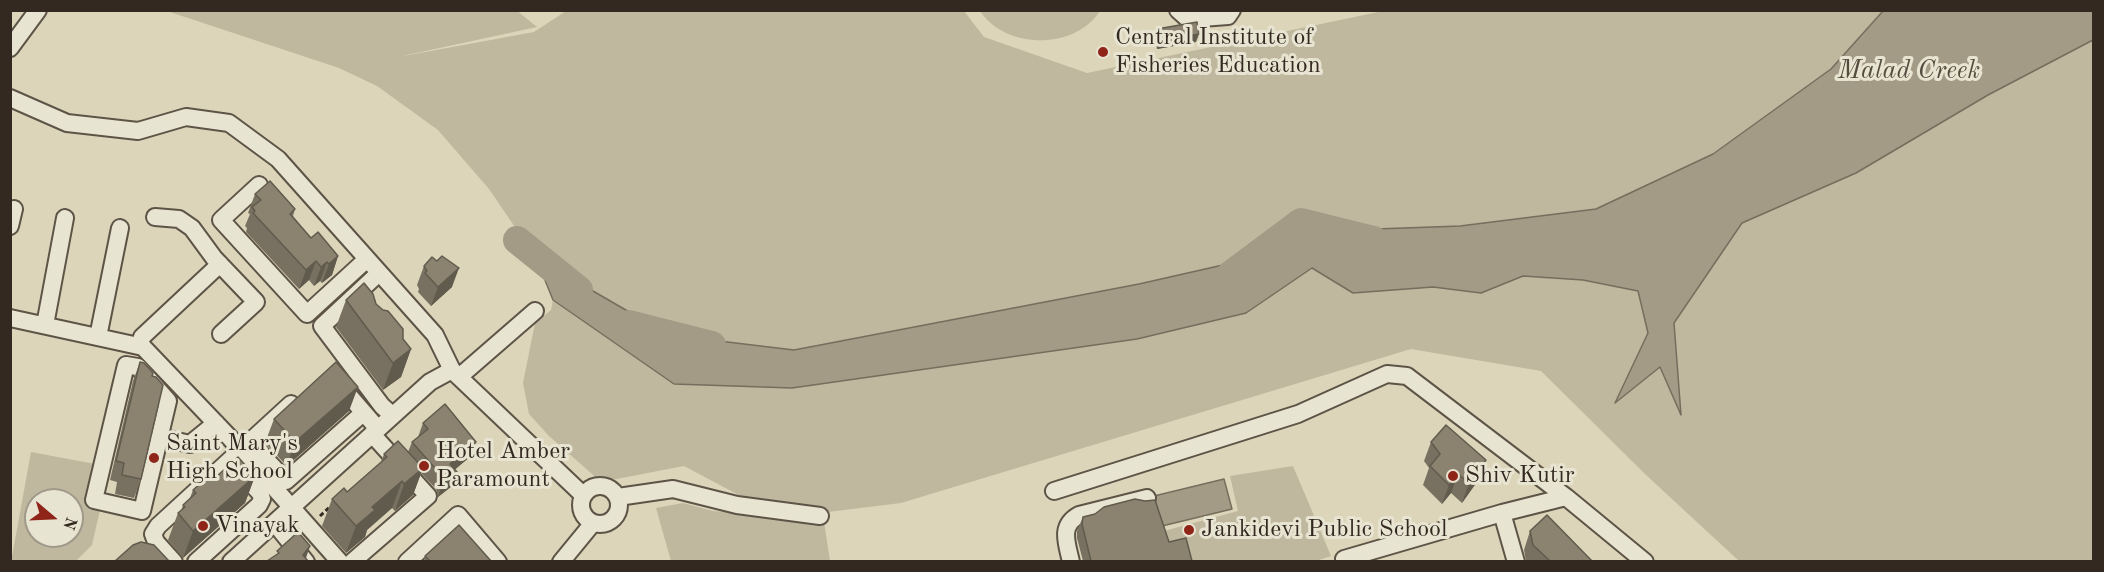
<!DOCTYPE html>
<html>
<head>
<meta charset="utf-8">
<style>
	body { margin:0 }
	#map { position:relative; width:2104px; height:572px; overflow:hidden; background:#dcd5b9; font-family:"Old Standard TT",serif }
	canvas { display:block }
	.frame { position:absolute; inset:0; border:12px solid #332921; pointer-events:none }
	.north { position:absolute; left:24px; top:488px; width:60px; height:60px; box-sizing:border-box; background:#e8e4d2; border:2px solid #a0998b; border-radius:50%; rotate:109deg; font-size:16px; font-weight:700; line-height:24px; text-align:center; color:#332921 }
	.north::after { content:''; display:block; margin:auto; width:21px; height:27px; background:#8f2418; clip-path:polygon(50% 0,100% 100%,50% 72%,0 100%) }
</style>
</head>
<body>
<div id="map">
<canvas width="2104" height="572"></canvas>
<div class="frame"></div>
<div class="north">N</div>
</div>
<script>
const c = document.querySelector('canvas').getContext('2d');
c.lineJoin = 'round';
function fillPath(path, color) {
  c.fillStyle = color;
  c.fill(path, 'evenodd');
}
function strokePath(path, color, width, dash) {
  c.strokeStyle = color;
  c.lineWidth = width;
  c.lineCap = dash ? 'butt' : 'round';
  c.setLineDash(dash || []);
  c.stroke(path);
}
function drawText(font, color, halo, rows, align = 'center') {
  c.font = font + ' "Old Standard TT",serif';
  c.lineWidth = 6;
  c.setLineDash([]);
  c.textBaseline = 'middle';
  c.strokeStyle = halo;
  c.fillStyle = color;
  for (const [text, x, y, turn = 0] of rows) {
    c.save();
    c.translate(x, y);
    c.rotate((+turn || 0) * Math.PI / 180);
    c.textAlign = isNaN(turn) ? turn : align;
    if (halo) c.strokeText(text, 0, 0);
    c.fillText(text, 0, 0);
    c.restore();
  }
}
fillPath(new Path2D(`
	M516,10L537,27L398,57L534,32L566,11H964L984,37L1087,73L1383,11H1883L1831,69L1712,154L1596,209L1460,226L1319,231L1236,262L1139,284L794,350L669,335L536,258L489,189L438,130L377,86L339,68L167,11Z
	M980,11H1100C1075,50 1006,50 980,11Z
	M2093,40V561H1739L1645,474L1541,371L1411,349L901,503L828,512L750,501L684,466L601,482L549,436L529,414L523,383L535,323L551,310L553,300L674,384L792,388L1137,339L1246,313L1312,268L1353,293L1433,287L1481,293L1523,276L1583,280L1638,291L1648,333L1616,402L1660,366L1680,412L1674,323L1742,223L1856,173L1988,95Z
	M31,452L95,464L87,506L100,510L92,545L76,561L11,562ZM36,500H72V536H36Z
	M1293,466L1331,556L1313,562L1174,561L1164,531L1238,511L1230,476Z
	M683,503L713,511L804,517L824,522L830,561H671L656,508Z`), '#bfb89f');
const water = new Path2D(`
	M1883,11H2093V40L1988,95L1856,173L1742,223L1674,323L1681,415L1660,367L1615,403L1648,333L1638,291L1583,280L1523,276L1481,293L1433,287L1353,293L1312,268L1246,313L1137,339L792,388L674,384L553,300L536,258L669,335L794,350L1139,284L1236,262L1319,231L1460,226L1596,209L1713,154L1831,69Z
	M1224,479L1232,509L1158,527L1150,497Z`);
fillPath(water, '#a39b85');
strokePath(water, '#766d5d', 1.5);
strokePath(new Path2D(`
	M517,240L579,290
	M1230,275L1301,222L1374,240
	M629,324L712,345`), '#a39b85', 28);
const minor = new Path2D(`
	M1178,10L1188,19L1228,16L1232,10
	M10,48L38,10
	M10,98L67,123L138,131L186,117L229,123L278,159L435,335L452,370L459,377L583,495
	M259,185L221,220L307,314L367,259
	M155,217L179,219L192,228L214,258L256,302L221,334
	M10,226L14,209
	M379,273L322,326L382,406L392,415
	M10,318L143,347L230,438L340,562
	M45,325L65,218
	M98,337L120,228
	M140,346L142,337L220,264
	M126,365L138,367L168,401L142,511L94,500Z
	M459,377L535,311
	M339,384L378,429
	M159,437L190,444L216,423
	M249,441L286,481L363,413
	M581 505a19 19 0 1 1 38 0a19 19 0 1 1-38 0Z
	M1054,491L1298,414L1387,374L1407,376L1566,497L1645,562
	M618,497L673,489L737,505L820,516
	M1502,513L1516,562
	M281,531L306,562
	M174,562L156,542L153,534L158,526L291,404
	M196,562L259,505L262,499L260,493L238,469
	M231,562L430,382L452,370
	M352,562L428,496L372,434
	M407,562L458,515L498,562
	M561,562L593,523
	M1071,562C1067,543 1059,526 1079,515L1147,498
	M1345,562L1344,559L1502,513L1566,497`);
strokePath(minor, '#5d5447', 20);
strokePath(new Path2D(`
	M320,516L331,506`), '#332921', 3, [4.5, 3]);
strokePath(minor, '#e8e4d2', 16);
fillPath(new Path2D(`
	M1157,29L1196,42L1157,49L1155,37Z
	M255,194L295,209L293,216L311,238L338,256L332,275L322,283L320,281L314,286L309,280L299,289L246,232L247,228L245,226L250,214L248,213Z
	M424,266L452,287L431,306L418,292L419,289L417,285Z
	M346,300L376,304L411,349L401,377L383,390L336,327Z
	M140,362L141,479L134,498L115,494L117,482L110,480L133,381Z
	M349,411L287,466L265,443L274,419Z
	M423,423L471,456L455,469L452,486L438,497L436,489L421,473L413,495L395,511L392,508L367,530L365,537L346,553L322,526L332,499L347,492L381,462L384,454L408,452L412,442L418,437Z
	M1431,442L1479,479L1462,503L1451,493L1442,504L1423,485L1429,468L1424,461Z
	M255,476L245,503L183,558L168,540L178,513L181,511L183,505L190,498L193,490L216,477Z
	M1145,501L1169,542L1192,561H1083L1077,538V531L1083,517Z
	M1530,531L1592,561H1526L1524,550Z
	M425,556L491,561H424Z`), '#787060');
fillPath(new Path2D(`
	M1199,34L1196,42L1157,49L1159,41Z
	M338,256L332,275L322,283L329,264Z
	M316,261L309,280L299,289L306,270Z
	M327,262L320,281L314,286L321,267Z
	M459,268L452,287L431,306L438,287Z
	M411,349L401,377L383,390L393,363Z
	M358,387L349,411L287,466L295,442Z
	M476,442L471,456L445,478L450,464Z
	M1486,460L1479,479L1462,503L1469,483Z
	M423,468L413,495L395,511L404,484Z
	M457,472L452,486L438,497L443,483Z
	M1458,474L1451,493L1442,504L1449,485Z
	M255,476L245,503L183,558L193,531Z
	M402,481L392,508L367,530L365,537L346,553L356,526L372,507Z
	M310,546L305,561L303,555Z`), '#615b4e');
const building = new Path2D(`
	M1197,22L1199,34L1159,41L1157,29Z
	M270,181L295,209L290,214L311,238L318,232L338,256L329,264L327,262L321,267L316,261L306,270L253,213L255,211L252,207L261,200L255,194Z
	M442,256L459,268L438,287L425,273L427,271L424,266L432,257L437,261Z
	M364,283L373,294L376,304L383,310L388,311L403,329V339L411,349L393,363L346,300Z
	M140,362L144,363L153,373L152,376L156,377L163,385L141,479L122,475L124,463L116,461Z
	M336,362L358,387L295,442L274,419Z
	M445,404L476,442L450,464L457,472L443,483L441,475L412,442L428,429L423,423Z
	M1446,425L1486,460L1469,483L1458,474L1449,485L1430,466L1440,454L1431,442Z
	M398,441L423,468L404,484L402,481L372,507L375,510L356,526L332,499L344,488L347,492L387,457L384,454Z
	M238,457L255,476L193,531L178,513L185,507L183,505L196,493L193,490L212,473L216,477Z
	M1135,499L1145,501L1155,500L1169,542L1186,538L1192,561H1091L1082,524L1083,517L1095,514L1104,507Z
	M1547,515L1592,561H1550L1533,545L1530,531Z
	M459,525L491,561H430L425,556Z
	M298,532L310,546L303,555L308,561H267L279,553L277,551Z
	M141,542L154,545L169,561H115L133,545Z`);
fillPath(building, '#8b8270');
strokePath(building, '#615b4e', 1.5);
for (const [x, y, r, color] of [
	[1103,52,6,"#8f2418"],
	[154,458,6,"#8f2418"],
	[424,466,6,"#8f2418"],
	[1453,476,6,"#8f2418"],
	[203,526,6,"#8f2418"],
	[1189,530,6,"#8f2418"]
]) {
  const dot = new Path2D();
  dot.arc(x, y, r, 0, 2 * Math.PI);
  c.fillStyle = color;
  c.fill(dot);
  strokePath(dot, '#e8e4d2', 2);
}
drawText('24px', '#332921', '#e8e4d2', [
	["Central Institute of",1115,38],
	["Fisheries Education",1115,66],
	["Saint Mary's",166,444],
	["High School",166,472],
	["Hotel Amber",436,452],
	["Paramount",436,480],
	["Shiv Kutir",1465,476],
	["Vinayak",215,526],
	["Jankidevi Public School",1201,530]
], 'left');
drawText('italic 26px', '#554b3f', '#e8e4d2', [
	["Malad Creek",1909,71]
]);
</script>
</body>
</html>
